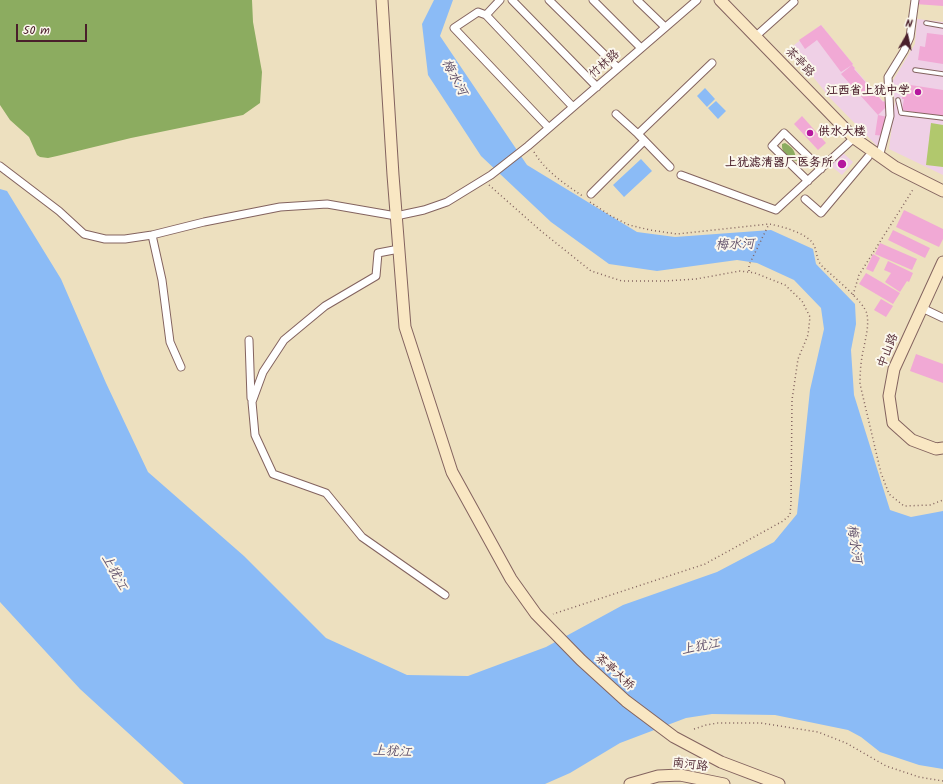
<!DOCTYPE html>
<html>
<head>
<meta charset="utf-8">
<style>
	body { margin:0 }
	#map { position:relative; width:943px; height:784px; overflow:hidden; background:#ede0bf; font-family:Kalam,sans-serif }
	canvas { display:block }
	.north { position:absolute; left:887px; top:16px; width:40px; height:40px; -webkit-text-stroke:3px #fbf7ec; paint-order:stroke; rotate:9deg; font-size:11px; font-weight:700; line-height:16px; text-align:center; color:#4a1f2b }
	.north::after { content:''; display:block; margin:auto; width:14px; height:18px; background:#4a1f2b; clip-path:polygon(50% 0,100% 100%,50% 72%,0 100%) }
	.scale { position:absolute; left:16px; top:24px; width:71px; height:18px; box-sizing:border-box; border:2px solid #4a1f2b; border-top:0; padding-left:5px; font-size:12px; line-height:14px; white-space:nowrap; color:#4a1f2b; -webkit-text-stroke:3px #fbf7ec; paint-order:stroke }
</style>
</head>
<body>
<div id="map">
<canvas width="943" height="784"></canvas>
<div class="north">N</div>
<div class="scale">50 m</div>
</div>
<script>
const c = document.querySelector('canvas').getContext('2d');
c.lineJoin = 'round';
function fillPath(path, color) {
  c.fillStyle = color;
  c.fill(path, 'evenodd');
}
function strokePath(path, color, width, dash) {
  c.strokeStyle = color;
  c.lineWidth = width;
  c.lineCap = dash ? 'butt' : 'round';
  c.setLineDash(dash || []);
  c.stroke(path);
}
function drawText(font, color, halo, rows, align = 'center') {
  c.font = font + ' Kalam,"LXGW WenKai TC",sans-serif';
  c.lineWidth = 4;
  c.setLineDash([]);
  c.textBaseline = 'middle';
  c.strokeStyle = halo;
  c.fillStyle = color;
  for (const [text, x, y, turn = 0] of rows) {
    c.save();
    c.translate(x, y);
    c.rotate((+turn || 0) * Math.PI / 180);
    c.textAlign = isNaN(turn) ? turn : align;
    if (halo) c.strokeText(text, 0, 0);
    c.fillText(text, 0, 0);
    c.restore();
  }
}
fillPath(new Path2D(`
	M917,19L943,22V175L889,149L895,102L892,82L915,44Z
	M821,25L853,64L852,65L855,68V69L883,101H884L888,105V117L880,149L830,98L790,48Z
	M842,152L853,162L842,175L830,165Z`), '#efd0e6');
fillPath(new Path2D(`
	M931,123L943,125V167L926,165Z`), '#b1c86d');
fillPath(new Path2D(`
	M0,0H252L253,22L262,72L260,103L243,115L131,138L57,156L48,158L40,157L37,155L29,137L10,120L0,105Z
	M785,143C795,149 794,151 797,161C788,160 781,152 782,144Z`), '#8cac60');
fillPath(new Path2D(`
	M434,0H453L440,36L527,165L637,232L675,237L771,230L813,249L816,264L855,304L856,324L851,350L854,395L890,510L911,517L943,511V769L919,765L880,752L861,737L848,730L775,715L712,714L686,718L620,743L570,773L545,784H184L80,689L0,602V189L7,191L61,279L106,383L148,472L244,556L326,638L407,675L468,676L546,647L623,605L717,572L774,542L797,514L810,390L824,329L821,308L794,280L757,263L737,260L657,271L609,264L551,222L481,156L428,75L422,24Z
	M705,88L715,99L707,107L697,96Z
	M716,101L726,111L718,119L708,108Z
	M641,159L652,171L624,197L613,185Z`), '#8bbbf6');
fillPath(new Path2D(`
	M916,0H943V6L915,4Z
	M821,25L853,64L852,65L855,68L854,69L883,102L884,101L888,105L878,115L841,74L852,65L841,72L817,40L805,49L799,40Z
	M927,33L943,35V64L918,60L920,46L925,47Z
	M904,84L943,90V117L902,110L904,99H902Z
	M878,115L888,117L885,136L875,135Z
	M802,116L826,143L818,150L794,124Z
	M904,210L943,229V239L939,247L896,227Z
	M893,230L930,248L925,258L888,240Z
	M880,243L917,259L912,270L875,254Z
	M873,254L880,258L873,272L866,269Z
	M888,261L913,273L909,282L907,281L900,292L885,282L891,273L884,270Z
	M866,273L900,293L893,304L859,284Z
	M881,299L893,306L886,317L874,310Z
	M916,354L943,364V383L910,371Z`), '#f1a9d5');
const lane = new Path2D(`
	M926,23L943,26
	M915,70L943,74
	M898,100L901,113L943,118`);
const street = new Path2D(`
	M500,0L486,15L478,12L454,28L549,128
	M512,0L597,87
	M549,0L618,68
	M593,0L641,48
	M637,0L665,27
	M486,15L573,107
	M756,36L794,2
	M616,114L638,134
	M879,157L890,116L888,77L904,51L910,37L915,0
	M0,166L59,211L84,234L105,239H125L152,235L204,222L280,207L327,204L396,216L424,210L447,202L491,175L528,146L697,0
	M670,167L638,134L712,63
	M681,175L776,210L854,138
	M808,181L772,146L784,133L821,169
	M591,194L644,141
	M805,199L821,213L868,157
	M152,235L162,280L170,342L181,367
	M399,249L378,253L376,276L325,306L284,340L263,372L252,402L255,435L273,474L326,493L362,537L445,595
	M922,308L943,318
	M249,340L251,398`);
const secondary = new Path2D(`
	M382,0L393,175L405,327L452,472L511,579L536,614L581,660L626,701L674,737L721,762L779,784
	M720,0L854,138L895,167L943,191
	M943,262L894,369L889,396L893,423L912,440L936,449L943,448
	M630,784L658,776L680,775L724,784`);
strokePath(lane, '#83635f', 5.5);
strokePath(street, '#83635f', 9);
strokePath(secondary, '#83635f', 13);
strokePath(new Path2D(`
	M534,152C546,172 565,184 584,197
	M489,185L541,231L591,271L622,281H663L696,279L740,271L755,273L785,285L802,301L810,317L808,335L798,359L792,400L791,503L790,515L783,521L705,564L553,614
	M590,202L611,216L629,225L650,230L677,234L769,224C781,226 802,232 811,241C818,248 815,259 822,266C832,276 864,301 867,314C869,326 866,336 864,347C861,359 860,371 860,384L881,473L889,494L904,506L930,505L943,500
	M749,271V265L769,224
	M853,295L859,275L914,188
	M694,729L706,725L718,723H761L818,732L846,743L886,766L919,777L943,781`), '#83635f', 1.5, [1, 3]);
strokePath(lane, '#fff', 3.5);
strokePath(street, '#fff', 7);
strokePath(secondary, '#f9e7c3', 11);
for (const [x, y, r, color] of [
	[918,92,4,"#b5179e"],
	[810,133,4,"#b5179e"],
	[842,164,5,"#b5179e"]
]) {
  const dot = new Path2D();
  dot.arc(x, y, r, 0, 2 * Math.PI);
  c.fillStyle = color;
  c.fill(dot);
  strokePath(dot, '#fbf7ec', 1.5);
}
drawText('12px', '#4a1f2b', '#fbf7ec', [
	["茶亭路",799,63,46],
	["竹林路",605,65,-41],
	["中山路",889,351,-68],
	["茶亭大桥",614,673,42],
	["南河路",690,766,7]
]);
drawText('bold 12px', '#4a1f2b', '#fbf7ec', [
	["江西省上犹中学",910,92],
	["供水大楼",818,133,"left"],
	["上犹滤清器厂医务所",833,164]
], 'right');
drawText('italic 13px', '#5e4e68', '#fbf7ec', [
	["梅水河",453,78,62],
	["梅水河",735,246,-2],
	["梅水河",853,544,81],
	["上犹江",113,573,61],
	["上犹江",701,648,-11],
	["上犹江",392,753,3]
]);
</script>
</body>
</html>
